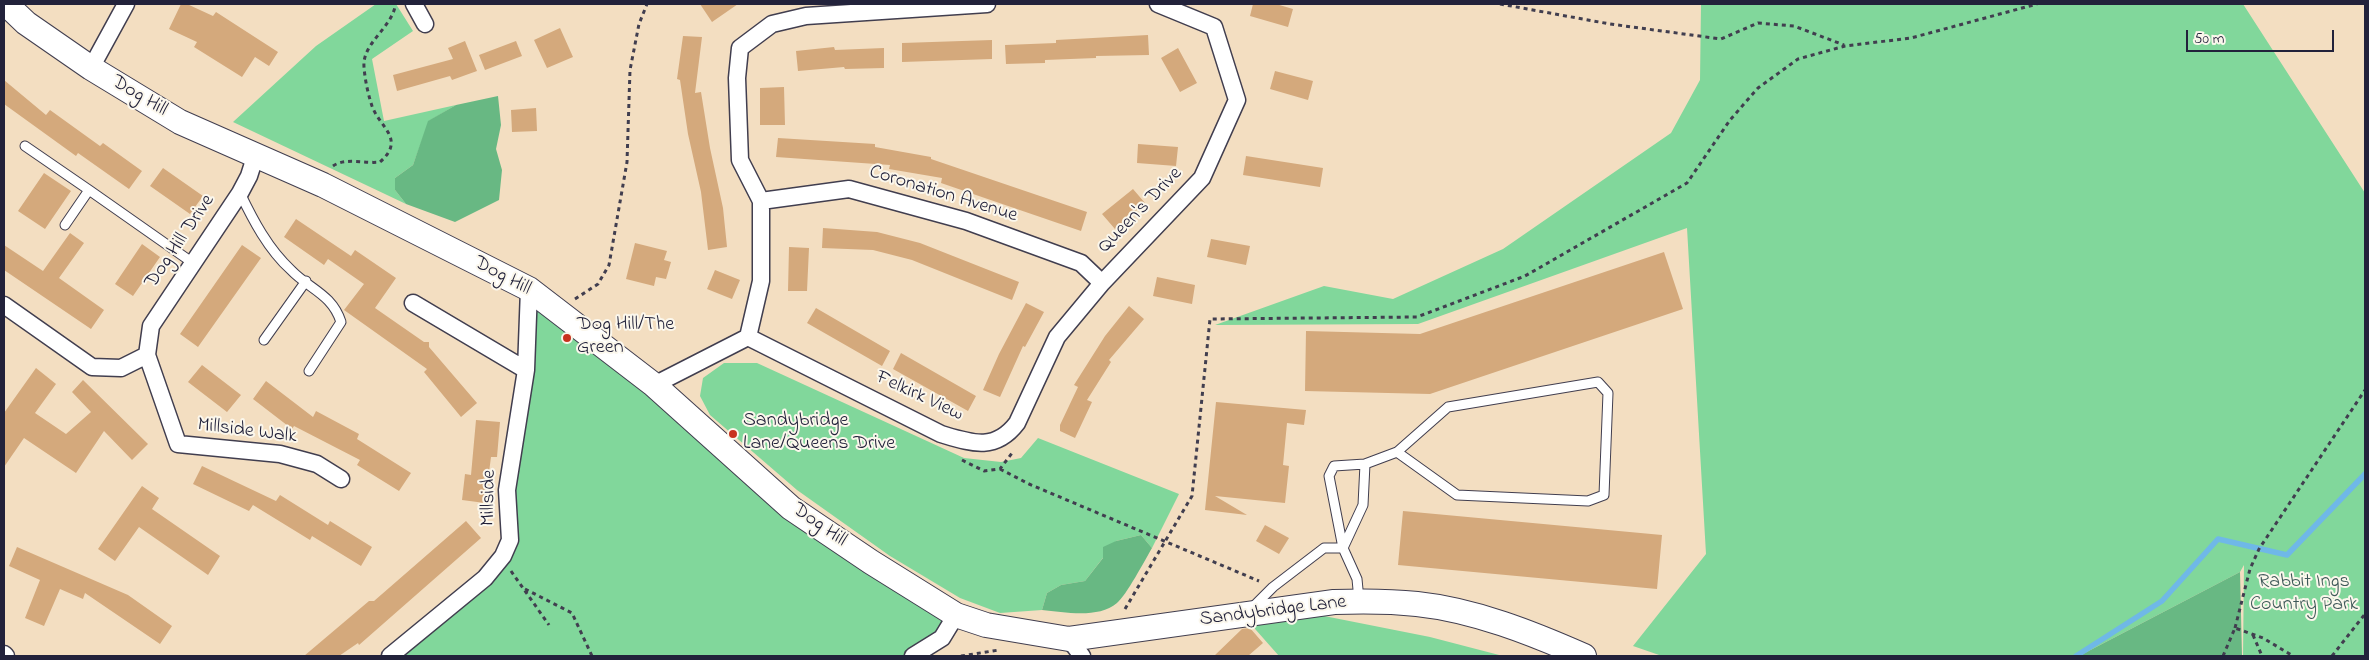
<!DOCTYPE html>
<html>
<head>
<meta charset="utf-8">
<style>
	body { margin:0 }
	#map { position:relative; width:2369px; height:660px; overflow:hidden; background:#f3dec1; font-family:"Indie Flower",sans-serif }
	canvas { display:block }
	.frame { position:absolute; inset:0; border:5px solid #22223b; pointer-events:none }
	.scale { position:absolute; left:2186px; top:30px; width:148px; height:22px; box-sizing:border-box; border:2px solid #22223b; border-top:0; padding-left:6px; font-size:15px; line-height:18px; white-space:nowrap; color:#22223b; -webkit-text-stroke:4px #fbf7ec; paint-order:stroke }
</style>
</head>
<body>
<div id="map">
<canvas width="2369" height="660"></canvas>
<div class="frame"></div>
<div class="scale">50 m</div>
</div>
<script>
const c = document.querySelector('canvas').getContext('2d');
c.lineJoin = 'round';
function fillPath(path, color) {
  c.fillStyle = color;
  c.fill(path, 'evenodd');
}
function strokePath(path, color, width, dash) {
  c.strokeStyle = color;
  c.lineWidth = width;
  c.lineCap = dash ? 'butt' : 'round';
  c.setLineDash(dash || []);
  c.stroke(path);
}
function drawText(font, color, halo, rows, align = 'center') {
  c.font = font + ' "Indie Flower",sans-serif';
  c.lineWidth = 4;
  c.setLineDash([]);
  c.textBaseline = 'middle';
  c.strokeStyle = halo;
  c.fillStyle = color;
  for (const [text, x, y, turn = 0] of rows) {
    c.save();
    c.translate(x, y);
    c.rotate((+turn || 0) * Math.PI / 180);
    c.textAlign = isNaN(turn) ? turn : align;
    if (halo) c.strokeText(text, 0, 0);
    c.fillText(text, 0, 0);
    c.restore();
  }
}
fillPath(new Path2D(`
	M376,4H396L413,31L372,59L384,121L456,105L429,121L413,165L395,178V190L406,204L233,122L316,46Z
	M1701,4H2243L2365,193V656H2243L2244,565L2240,572L2079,656H1662L1633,646L1706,554L1687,228L1418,324L1215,325L1324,286L1393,299L1503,249L1671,133L1700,80Z
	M529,289L791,508L956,615L913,656H390L503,556Z
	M724,363H757L964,458L1001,462L1021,458L1038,438L1179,494L1152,548L1141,535L1116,541L1085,581L1061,585L1047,593L1042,610L1000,613L960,598L890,556L797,490L710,415L700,396L703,378Z
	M1309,613L1430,637L1503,656H1279L1248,621Z`), '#81d79b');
fillPath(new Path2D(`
	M498,96L501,125L496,149L502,170L499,200L455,222L406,204L395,190V178L413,165L428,121L456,105Z
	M1141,535L1152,548C1145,560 1126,596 1117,603C1098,619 1065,612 1042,610L1047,593L1061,585L1085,581L1103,558V547L1116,541Z
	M2240,572L2242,656H2079Z`), '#68b883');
strokePath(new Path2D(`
	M2076,656L2162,601L2218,539L2287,555L2365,474`), '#6fb8e7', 5.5);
fillPath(new Path2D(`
	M181,4H187L213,16L216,12L278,52L269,66L255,57L242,77L194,47L197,42L169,29Z
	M700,4H738L712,22Z
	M1253,4H1276L1293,9L1288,27L1250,16Z
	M560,28L573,57L547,68L534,40Z
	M1148,35L1149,55L1096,56V58L1045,60V63L1006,64L1005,45L1056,43V40Z
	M683,36L702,37L695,93L701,92L710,148L723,208L727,247L708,250L701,192L688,134L680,80L677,79Z
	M992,40V59L902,62V43Z
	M465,41L477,71L452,80L450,76L397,91L393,75L453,59L448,48Z
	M516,41L522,56L485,70L479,55Z
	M834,47L835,50L884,48V68L845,69L844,67L798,71L796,51Z
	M1178,48L1197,83L1180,92L1161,58Z
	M1275,71L1313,81L1308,100L1270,89Z
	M4,80L46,115L50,110L100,146L103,143L142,171L129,189L78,153L76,156L4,104Z
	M784,87L785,125H760V88Z
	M536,108L537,131L512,132L511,110Z
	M778,138L875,144V147L931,157V159L1087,212L1081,231L941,183L942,178L889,169L890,165L776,157Z
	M1138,144L1178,147L1176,166L1137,163Z
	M1246,156L1323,168L1320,187L1243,175Z
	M163,168L203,196L190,214L150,186Z
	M44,173L71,191L45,229L18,211Z
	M1133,189L1145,203L1115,229L1102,214Z
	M296,219L351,256L355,250L396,278L375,308L424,342H429V347L477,403L461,417L424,372L427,369L344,310L364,284L328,259L324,265L284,237Z
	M823,228L877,232L920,243L1019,282L1012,300L912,260L873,250L822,248Z
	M70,233L84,243L59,278L104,310L91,329L4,270V245L43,271Z
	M1211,239L1250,246L1246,265L1207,257Z
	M635,243L667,251L664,260L671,262L666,279L656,277L654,286L626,279Z
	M142,244L160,257L133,296L115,284Z
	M242,245L261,258L198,347L180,334Z
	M789,247L809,248L807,291H788Z
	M1664,252L1683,309L1430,394L1305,391L1306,331L1420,334Z
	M715,270L740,280L732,299L707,289Z
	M1157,277L1195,285L1192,304L1153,296Z
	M1026,303L1044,312L1025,347L1023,346L1000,397L983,390L999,354Z
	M1129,306L1144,319L1109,360L1111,362L1087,400L1092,402L1075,438L1060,431V425L1078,387L1074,385L1105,336Z
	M816,308L890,351L882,366L807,323Z
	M901,353L976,396L968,411L893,369Z
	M202,365L241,395L227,412L188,382Z
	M36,368L56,384L35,413L66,434L91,412L72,392L83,380L148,444L132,460L104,431L76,473L24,438L4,467V413Z
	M266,381L313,417L316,411L359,434L357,439L411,473L399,491L357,465L360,460L294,426L292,429L253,399Z
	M1216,402L1306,410L1304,425L1287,423L1283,465L1289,466L1285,503L1215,496L1247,515L1205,510Z
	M476,420L500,422L497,457H491L485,503L462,500L465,474L471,475Z
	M202,466L276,501L280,495L328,525L330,521L372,547L361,566L312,536L310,540L253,505L249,511L193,484Z
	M142,486L159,498L152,509L220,556L208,575L139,527L115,561L98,549Z
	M1403,511L1662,535L1657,589L1398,565Z
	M466,521L481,538L359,645L358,643L339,656H304L369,601H374Z
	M1265,525L1289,538L1279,554L1256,541Z
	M17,547L128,595L172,626L160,644L85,593L83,599L60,589L44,626L25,618L40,580L9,566Z
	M1250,628L1263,643L1248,656H1214L1242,629Z`), '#d4a97c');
const lane = new Path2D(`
	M25,146L89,190
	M240,193C253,220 268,249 291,270C309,289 332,294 341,322L309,371
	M65,225L89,190L193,263
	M264,340L306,281
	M1343,548L1329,476L1334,466L1365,464L1397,452L1457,495L1588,501L1604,495L1608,393L1598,382L1448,407L1397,452
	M1343,548L1363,505L1365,464
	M1253,607L1273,587L1324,548H1343L1357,579L1359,600`);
const street = new Path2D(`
	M414,4L425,24
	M91,68L126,4
	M256,154L249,176L240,193L151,326L147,355L178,444L280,454L317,464L341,479
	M761,201L849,189L966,221L1081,263L1102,283
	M413,303L526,370
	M4,305L92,367L121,368L147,355
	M748,337L761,281V201L740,160L737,78L740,48L772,24L806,16L987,4
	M654,385L748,337L941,434C971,443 995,452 1017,423L1057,337L1102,283L1202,178L1237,100L1214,27L1158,4
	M1069,639L1082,656
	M4,654L6,656
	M390,656L485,578L503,556L510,540L507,490L526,370L529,289
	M913,656L942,638L956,615`);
const secondary = new Path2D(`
	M6,4L26,23L91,68L180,122L323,185L529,289L654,385L791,508L871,562L956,615L986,625L1069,639L1334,602C1362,601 1389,601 1417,604C1474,610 1532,633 1584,656`);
strokePath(lane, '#413e4f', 11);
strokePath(street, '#413e4f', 19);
strokePath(secondary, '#413e4f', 26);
strokePath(new Path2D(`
	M1500,4L1610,24L1721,39L1758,23L1794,26L1844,45
	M333,166C346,157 365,164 380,162C406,139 380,128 372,106C368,94 365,80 364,67C362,44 390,29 395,7
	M575,299L598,284L609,265L627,162L630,70L639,24L647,4
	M962,460L984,471L1000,469L1012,453
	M1000,469L1029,484L1259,581
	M511,571L549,625
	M525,589L572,613L592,656
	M1125,609L1192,496L1210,319L1417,317L1525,276L1687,183L1730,120L1758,88L1798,59L1845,46L1911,38L2037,4
	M2235,628L2250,569L2259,549L2365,390
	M2253,635L2262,656
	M961,656L999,650
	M2223,656L2235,628L2263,638L2293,656
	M2332,656L2365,614`), '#413e4f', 3, [4, 4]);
strokePath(lane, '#fff', 9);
strokePath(street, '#fff', 16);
strokePath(secondary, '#fff', 24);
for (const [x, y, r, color] of [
	[567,338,5,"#c8321e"],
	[733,434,5,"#c8321e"]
]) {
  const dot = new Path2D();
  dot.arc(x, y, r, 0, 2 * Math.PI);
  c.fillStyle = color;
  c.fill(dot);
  strokePath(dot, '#fbf7ec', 2);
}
drawText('20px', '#22223b', '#fbf7ec', [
	["Dog Hill",139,97,31],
	["Coronation Avenue",943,195,17],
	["Queen's Drive",1141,211,-46],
	["Dog Hill Drive",181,242,-56],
	["Dog Hill",502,277,28],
	["Felkirk View",919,397,25],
	["Millside Walk",247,432,7],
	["Millside",490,498,-89],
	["Dog Hill",819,526,35],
	["Sandybridge Lane",1273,612,-7]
]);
drawText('20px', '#22223b', '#fbf7ec', [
	["Dog Hill/The",577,326],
	["Green",577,349],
	["Sandybridge",743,422],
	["Lane/Queens Drive",743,445]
], 'left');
drawText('20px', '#3e5858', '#fbf7ec', [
	["Rabbit Ings",2304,583],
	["Country Park",2304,606]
]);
</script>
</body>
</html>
